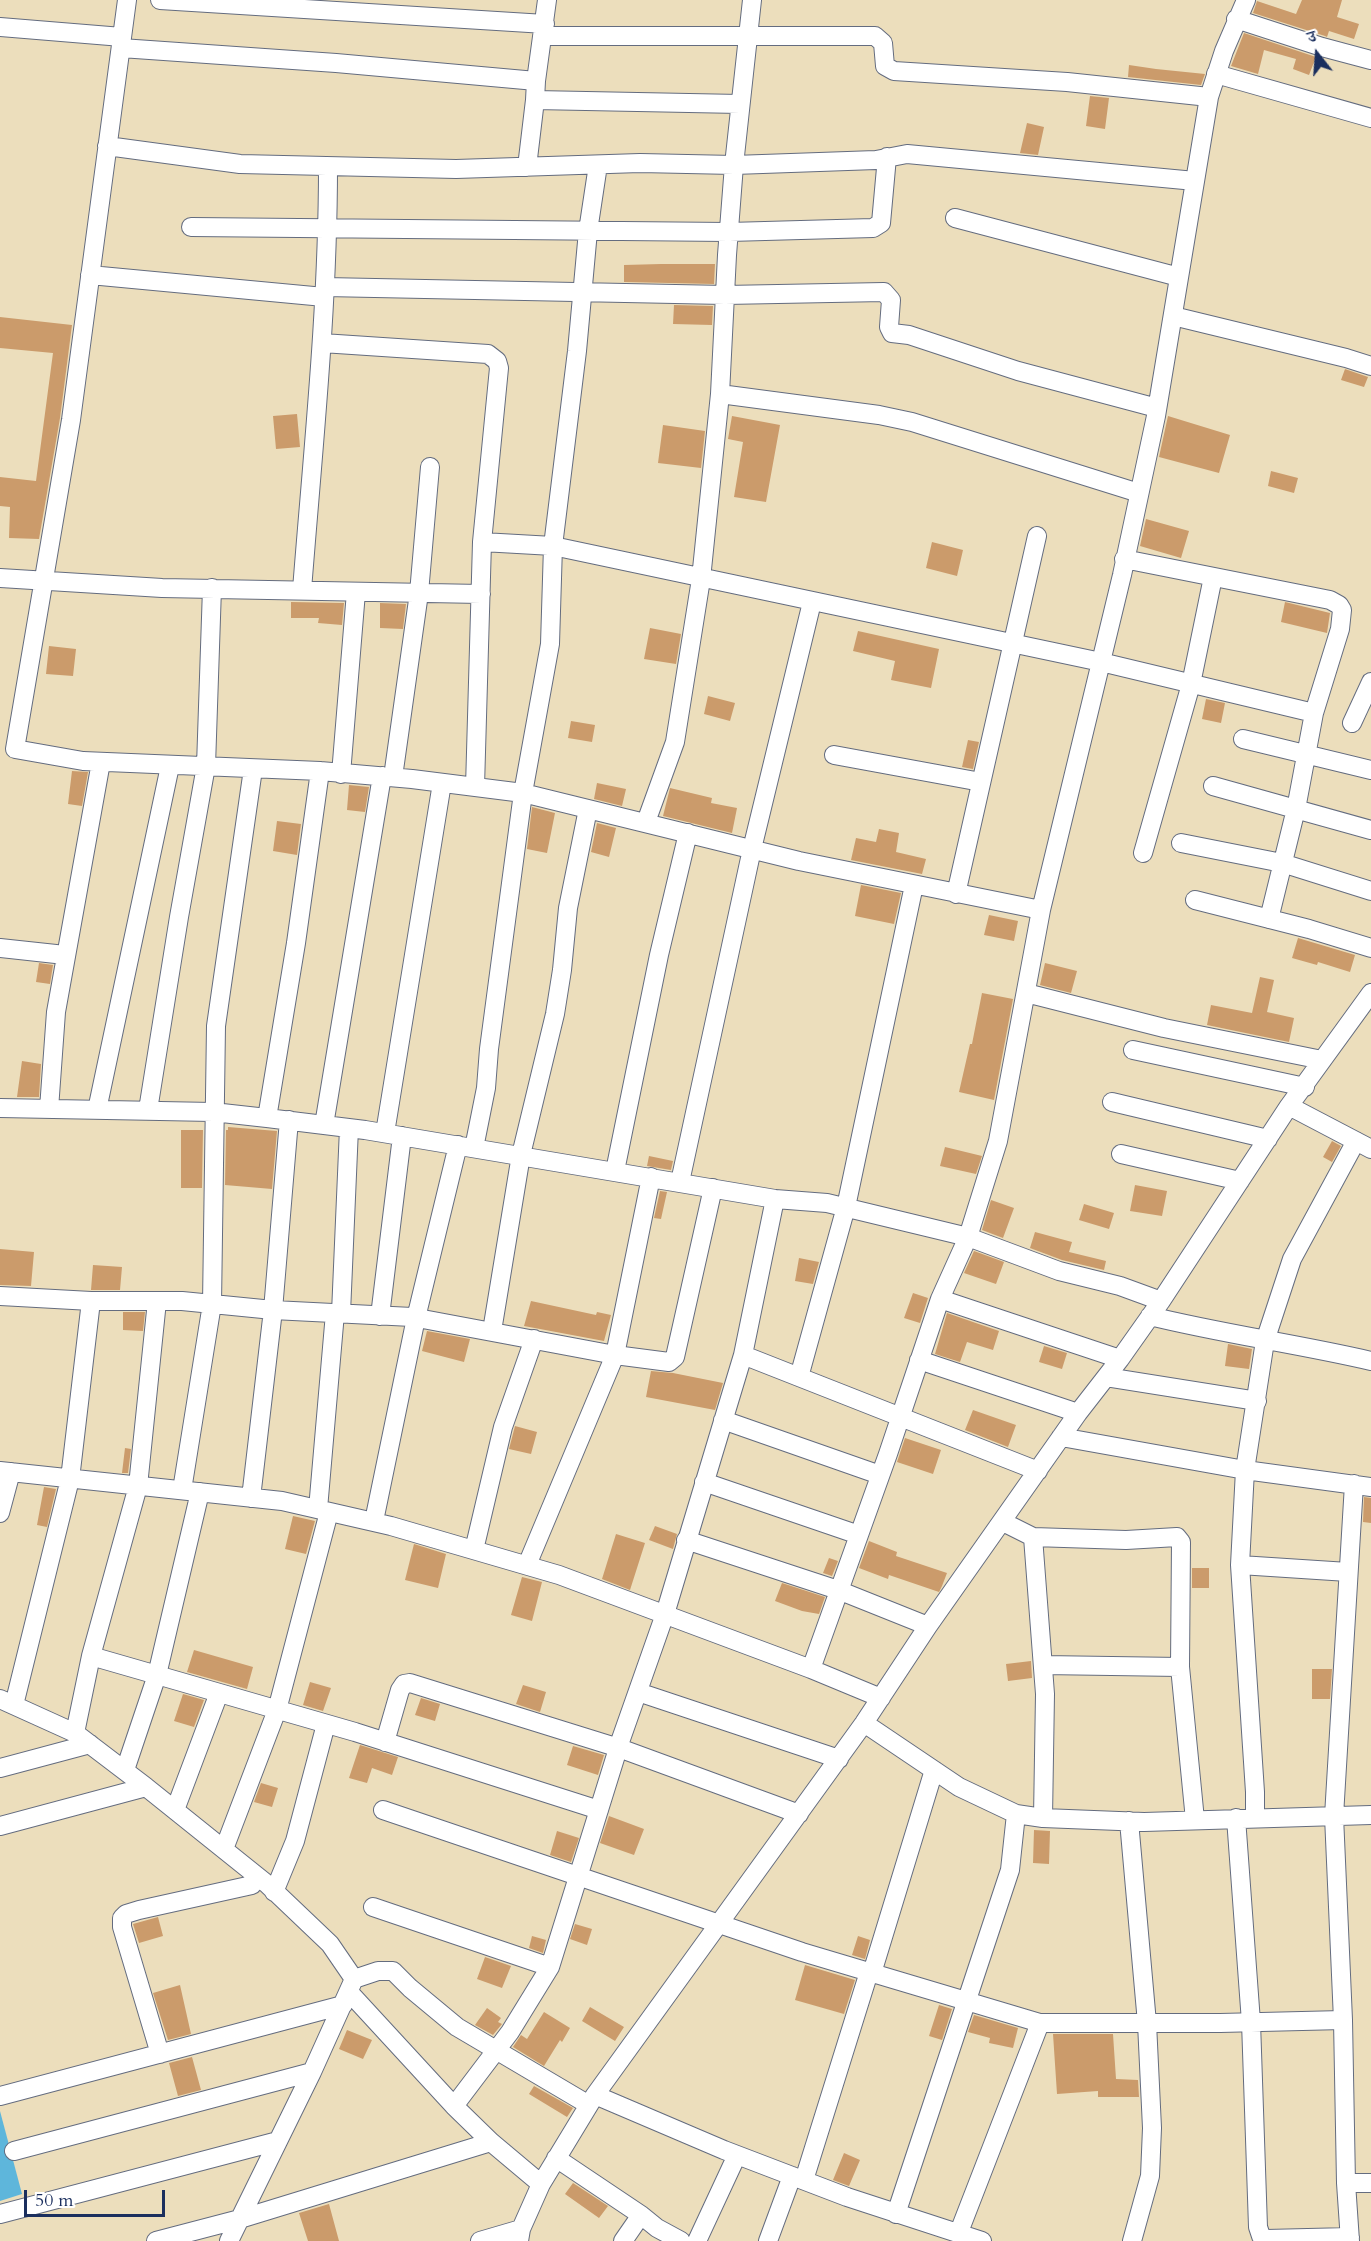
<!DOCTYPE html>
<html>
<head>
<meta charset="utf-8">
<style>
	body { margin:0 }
	#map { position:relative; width:1371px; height:2241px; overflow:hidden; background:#ecdebc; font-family:Cardo,"Noto Serif Devanagari",serif }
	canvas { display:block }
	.north { position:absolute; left:1287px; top:24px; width:60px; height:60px; -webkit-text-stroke:4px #fff; paint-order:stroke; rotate:343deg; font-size:16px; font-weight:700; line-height:24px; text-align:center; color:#1b2f5e }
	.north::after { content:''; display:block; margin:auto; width:21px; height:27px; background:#1b2f5e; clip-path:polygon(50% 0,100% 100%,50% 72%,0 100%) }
	.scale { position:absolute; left:24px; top:2190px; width:141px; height:27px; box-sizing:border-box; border:3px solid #1b2f5e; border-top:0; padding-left:8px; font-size:18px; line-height:21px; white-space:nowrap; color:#1b2f5e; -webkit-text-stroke:4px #fff; paint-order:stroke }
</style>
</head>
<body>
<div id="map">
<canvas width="1371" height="2241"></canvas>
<div class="north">उ</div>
<div class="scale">50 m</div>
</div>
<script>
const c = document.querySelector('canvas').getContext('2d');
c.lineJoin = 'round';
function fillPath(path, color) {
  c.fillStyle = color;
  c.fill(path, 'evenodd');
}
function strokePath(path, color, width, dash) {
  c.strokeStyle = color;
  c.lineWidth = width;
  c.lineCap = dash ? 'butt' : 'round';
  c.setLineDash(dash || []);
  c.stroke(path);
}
fillPath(new Path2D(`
	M0,2111L22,2194L0,2201Z`), '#5eb6db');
fillPath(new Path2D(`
	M1302,0H1342L1337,17L1359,24L1354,39L1329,31L1327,37L1325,36L1253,13L1257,1L1296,14Z
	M1244,33L1316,57L1309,75L1293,69L1296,59L1264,50L1258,74L1231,66Z
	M1129,65L1156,69L1205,74L1201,85L1128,77Z
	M1090,96L1109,98L1105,129L1086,126Z
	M1027,123L1044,127L1038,155L1020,153Z
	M661,264H715L714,284L624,282V265Z
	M674,305L713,306L712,325L673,324Z
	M0,317L72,325L60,418L39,539L9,538L10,507L0,506V477L36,481L53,353L0,348Z
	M1345,369L1368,377L1364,387L1341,380Z
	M297,414L300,447L276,449L273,416Z
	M732,416L780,425L766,502L734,497L743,442L728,439Z
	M1168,416L1230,435L1219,473L1159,457Z
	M663,425L705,431L701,468L658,463Z
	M1271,471L1298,478L1294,493L1268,486Z
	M1146,519L1189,531L1181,558L1140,546Z
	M932,542L963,550L957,576L926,568Z
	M291,602L344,603L342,625L318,623L319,618H291Z
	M1285,602L1330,613L1327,633L1281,622Z
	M380,603L406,604L403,629L380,628Z
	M650,628L681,634L676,664L644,659Z
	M858,631L939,649L931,688L891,680L895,661L853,651Z
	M49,646L76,649L73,676L46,674Z
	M708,696L735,703L730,721L704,714Z
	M1206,699L1225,703L1221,723L1202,719Z
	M571,721L595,725L592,742L568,738Z
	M968,740L979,742L973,769L962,767Z
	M72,771L88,772L82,806L68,804Z
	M597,783L626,789L622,806L594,799Z
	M349,785L369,787L365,812L347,810Z
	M670,788L712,798L711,803L737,808L732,833L663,816Z
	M532,807L555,813L547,853L527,849Z
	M277,821L301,824L297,855L273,851Z
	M597,823L616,828L609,857L591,852Z
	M879,829L899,833L896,852L926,859L922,874L851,860L856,838L876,842Z
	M861,885L901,893L894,924L855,916Z
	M989,915L1018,921L1014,941L984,935Z
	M1298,938L1355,955L1350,972L1318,962L1317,965L1292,958Z
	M39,963L53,965L50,984L36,982Z
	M1045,963L1077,971L1071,993L1040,985Z
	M1260,977L1274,980L1267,1012L1294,1018L1289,1042L1207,1025L1211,1005L1252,1013Z
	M982,993L1013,999L994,1100L959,1092L970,1044H972Z
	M22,1061L41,1064L39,1097H17Z
	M228,1127L277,1131L272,1189L225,1185L226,1130H228Z
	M181,1130H203L202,1188H181Z
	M1332,1141L1341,1146L1332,1162L1323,1157Z
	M945,1147L982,1156L976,1174L940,1166Z
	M649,1156L673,1161L671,1170L647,1166Z
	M1135,1185L1167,1191L1162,1216L1130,1211Z
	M660,1191L667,1192L661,1219L654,1218Z
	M991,1200L1014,1208L1003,1238L982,1230Z
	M1084,1204L1114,1213L1109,1229L1079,1220Z
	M1035,1232L1072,1242L1069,1252L1106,1261L1104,1270L1062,1260L1030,1248Z
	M0,1249L34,1252L31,1286L0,1285Z
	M974,1251L1004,1262L996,1284L964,1273Z
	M799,1258L819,1262L813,1284L795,1281Z
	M93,1265L122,1267L120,1290H91Z
	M913,1293L928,1298L920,1323L904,1318Z
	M531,1301L596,1315L597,1312L611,1315L604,1341L524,1326Z
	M123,1312H145L143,1331L123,1330Z
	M947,1313L999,1331L993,1350L967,1342L960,1362L935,1354Z
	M427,1331L470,1339L464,1362L422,1351Z
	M1228,1344L1252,1349L1249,1369L1225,1366Z
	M1044,1346L1067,1353L1062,1369L1039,1362Z
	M651,1371L673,1373L723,1383L715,1410L646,1397Z
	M973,1410L1016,1425L1008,1447L965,1430Z
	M515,1426L537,1432L531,1454L509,1449Z
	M905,1438L941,1450L933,1474L897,1462Z
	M125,1448L131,1449L128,1473H122Z
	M44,1487L56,1489L47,1527L37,1525Z
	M1364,1497L1371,1498V1523L1363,1522Z
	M293,1516L315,1521L306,1554L285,1549Z
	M655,1526L677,1534L673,1549L649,1540Z
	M616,1534L645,1543L630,1590L602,1579Z
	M869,1541L897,1552L896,1556L947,1573L942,1586L939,1592L889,1575L888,1579L859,1568Z
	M414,1544L446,1554L438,1588L405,1580Z
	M829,1558L838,1561L832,1576L823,1573Z
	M1192,1568H1209V1588H1192Z
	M522,1577L542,1582L532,1621L511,1615Z
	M782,1583L825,1597L819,1614L802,1611L775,1601Z
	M194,1650L253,1667L247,1689L187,1672Z
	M1031,1661L1032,1678L1008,1681L1006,1664Z
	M1312,1669H1332L1330,1699H1312Z
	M310,1682L331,1688L323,1711L303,1705Z
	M523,1685L546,1692L540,1712L516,1704Z
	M183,1694L204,1700L194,1727L174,1721Z
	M421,1698L440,1704L435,1721L415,1715Z
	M360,1745L398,1757L392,1775L372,1768L367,1783L349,1778Z
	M573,1746L604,1755L598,1775L567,1765Z
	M261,1783L278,1788L272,1807L254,1802Z
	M609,1816L644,1829L634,1855L600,1843Z
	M1034,1830L1050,1831L1049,1864L1033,1863Z
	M557,1831L579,1838L571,1862L550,1855Z
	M158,1917L163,1936L139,1943L133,1924Z
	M575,1924L592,1929L587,1945L570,1939Z
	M532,1936L546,1940L543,1953L529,1948Z
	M858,1936L870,1940L865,1959L852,1955Z
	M485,1957L511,1966L502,1988L477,1979Z
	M805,1965L855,1980L844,2014L795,2000Z
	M180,1985L191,2034L168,2040L153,1993Z
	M939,2005L952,2009L942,2040L929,2036Z
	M590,2007L624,2027L615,2041L582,2021Z
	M487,2008L501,2018L498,2022L502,2024L493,2035L475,2025Z
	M544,2012L570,2028L562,2042L560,2040L544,2066L513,2047L521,2035L527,2039Z
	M974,2015L1018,2028L1013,2048L989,2043L990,2038L968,2032Z
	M347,2030L372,2040L363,2059L339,2049Z
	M1053,2034H1113L1116,2079L1138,2080L1139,2097H1098V2091L1057,2094Z
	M192,2057L201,2090L178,2096L169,2063Z
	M534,2086L573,2108L567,2117L529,2094Z
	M844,2153L860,2160L849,2186L833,2180Z
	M573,2183L608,2206L599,2218L565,2194Z
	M329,2204L339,2241H308L299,2213Z`), '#cb9b6b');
const street = new Path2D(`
	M127,0L71,420L15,749L83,761L320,771L412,779L523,793L799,861L1041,910
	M160,0L545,24
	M1236,19L1322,47L1371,60
	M0,27L122,37
	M542,36H875L883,43L885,66L894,71L1067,82L1209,97
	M121,48L336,63L536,81L535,100L740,104
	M1216,74L1371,118
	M536,81L547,0
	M107,146L240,164L456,169L640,163L734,165L876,160L907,154L1195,181
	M527,167L535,100
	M955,218L1179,277
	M191,227L729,232L873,228L881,223L887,157
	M90,275L324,297
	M325,287L725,295L884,292L891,300L889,327L892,333L909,335L1018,371L1157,408
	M1173,316L1346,358L1371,366
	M322,343L488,354L497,361L499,368L482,542L475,787
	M720,394L879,415L912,422L1139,493
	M482,542L553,546L1101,662L1314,713
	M1124,559L1330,600L1339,605L1342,610L1340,629L1314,713L1296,809L1269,919
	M0,578L162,588L481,594
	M302,590C313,449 328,309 328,167
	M1352,723L1371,682
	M1243,739L1371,770
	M834,755L981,782
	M341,774L356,592
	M393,777L419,593L430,467
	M1213,786L1371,830
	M646,822L675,742L701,579L720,394L727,255L734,165L752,0
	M1181,843L1282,863L1371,891
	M1143,853L1191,684L1213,577
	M956,894L1037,536
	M1195,900L1309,929L1371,948
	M0,948L65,955
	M1026,993L1164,1028L1322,1060
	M1133,1050L1305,1087
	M1112,1102L1268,1139
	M1289,1106L1371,1149
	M0,1108L213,1112L267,1118L365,1130L775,1199L827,1203L968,1237L1059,1271L1120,1286L1161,1301
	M49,1109L56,1012L101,762
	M97,1110L170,766
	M148,1110L179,917L206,766L212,588
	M267,1118L296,943L320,771
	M324,1125L382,776
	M385,1133L442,783
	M474,1148L486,1088L489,1049L523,793L550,644L553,546L577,351L588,231L598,165
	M1121,1154L1240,1181
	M615,1171L659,955L688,833
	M680,1182L752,849L812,602
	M0,1296L91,1301H182L273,1310L412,1317L615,1355L669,1362L675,1357L713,1188
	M940,1299L1120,1359
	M341,1313L349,1128
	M380,1316L402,1136
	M1150,1316C1223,1334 1298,1344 1371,1361
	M492,1331L521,1155L555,1014L562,970L568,908L588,809
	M743,1355L1038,1471
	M919,1360L1078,1413
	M799,1377L846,1207L914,885
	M1106,1377L1257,1401
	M723,1420L880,1475
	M1061,1437L1245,1470L1371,1487
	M0,1471L282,1501L391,1526L559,1575L811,1669L881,1698
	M704,1482L859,1535
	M182,1490L212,1304L216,1026L253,769
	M251,1498L273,1310L289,1120
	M318,1509L335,1313
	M0,1513L11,1472
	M374,1521L416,1318L458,1145
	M1003,1522L1033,1537L1045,1694L1043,1818
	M1033,1537L1126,1540L1177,1537L1181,1542L1180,1667L1195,1820
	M686,1540L838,1590L928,1626
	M474,1550L503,1427L534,1339
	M527,1565L615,1355L651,1177
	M1240,1565L1348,1572
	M91,1656L355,1732L599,1810
	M1043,1665L1180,1667
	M811,1669L888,1454L940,1299L968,1237L998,1141L1041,910L1122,575L1156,416L1209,97L1224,51L1246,0
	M638,1692L839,1759
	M0,1699L75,1733L146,1787L267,1884L330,1944L354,1979L312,2072L229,2241
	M14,1705L70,1479L91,1301
	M864,1723L959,1787L1016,1814L1043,1818L1144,1822L1371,1815
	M75,1733L91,1656L138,1486L157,1301
	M385,1742L400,1690L404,1684L410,1683L619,1748L799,1814
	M0,1768L90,1744
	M125,1770L157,1675L200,1492
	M175,1810L219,1693
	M383,1810L802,1952L1040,2023H1220L1343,2020
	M1236,1818L1251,2022L1258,2227L1261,2236L1266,2239L1350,2237
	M1255,1818V1792L1240,1565L1245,1470L1265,1341L1292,1259L1356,1141
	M1129,1821L1147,2023L1152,2128L1150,2176L1132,2241
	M0,1826L146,1787
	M224,1849L277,1710L329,1512
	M274,1892L295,1841L326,1724
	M373,1907L550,1967
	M872,1973L934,1770
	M354,1979L378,1971H393L410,1988L457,2027L589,2105
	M349,1992L454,2106L491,2142L541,2184
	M160,2054L122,1927V1918L126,1914L139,1910L252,1885
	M595,2095L724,2150L847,2197L982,2241
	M0,2096L343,2005
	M454,2106L510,2032L550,1967L621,1739L665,1614L743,1355L775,1199
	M14,2151L312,2072
	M556,2158L641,2215
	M804,2180L869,1972
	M1346,2183H1371
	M0,2214L278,2141
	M896,2214L1010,1870L1016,1814
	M959,2232L1040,2023
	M156,2241L240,2219L491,2142
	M480,2241L521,2229
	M519,2241L521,2229L541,2184L595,2095L864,1723L928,1626L1078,1413L1120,1359L1161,1301L1289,1106L1371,993
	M623,2241L641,2215L657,2228L681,2241
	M697,2241L737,2155
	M768,2241L792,2176
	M1350,2241L1346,2183L1343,2020L1334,1816L1354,1484`);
strokePath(street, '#646c7f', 20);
strokePath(street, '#fff', 18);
</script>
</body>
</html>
